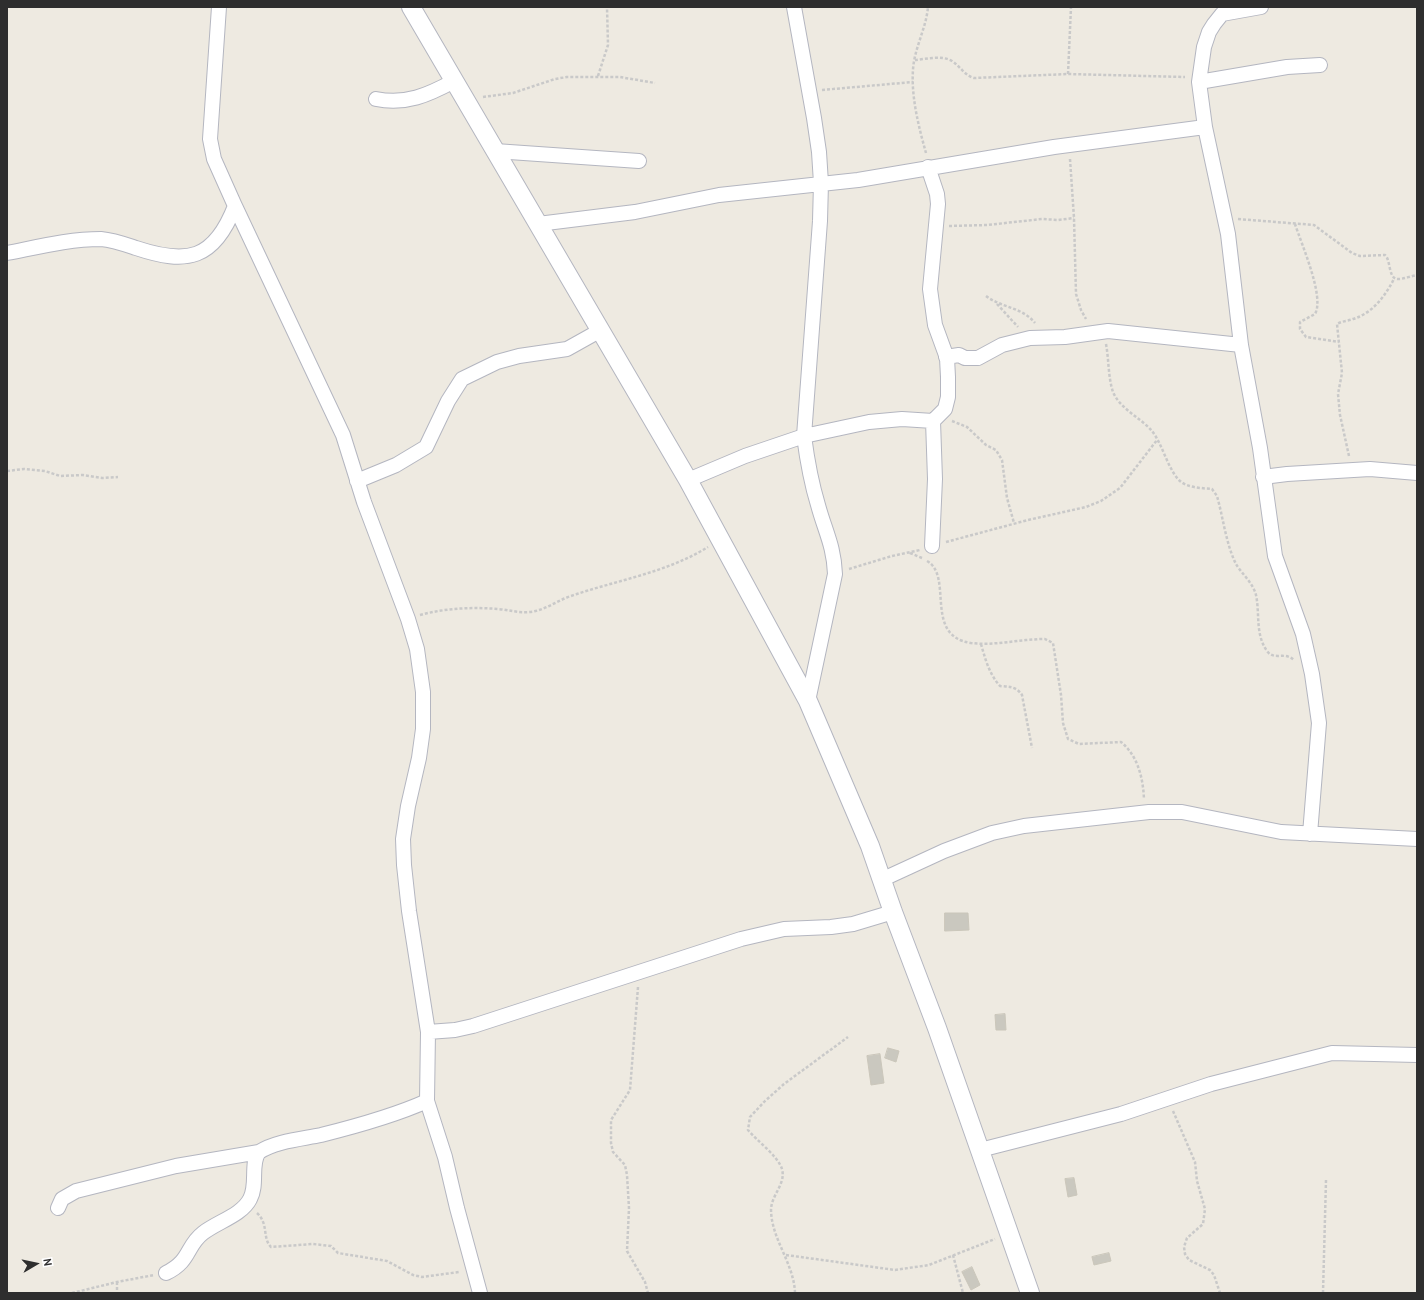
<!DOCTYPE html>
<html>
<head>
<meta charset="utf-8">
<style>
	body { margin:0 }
	#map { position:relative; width:1424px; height:1300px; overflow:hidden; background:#eeeae1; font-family:"PT Sans",sans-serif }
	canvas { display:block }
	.frame { position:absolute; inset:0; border:8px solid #2e2e2e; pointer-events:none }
	.north { position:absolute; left:16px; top:1244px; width:40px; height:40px; -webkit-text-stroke:3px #fff; paint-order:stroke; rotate:81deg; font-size:11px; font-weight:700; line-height:16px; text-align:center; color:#2e2e2e }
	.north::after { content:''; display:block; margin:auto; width:14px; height:18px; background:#2e2e2e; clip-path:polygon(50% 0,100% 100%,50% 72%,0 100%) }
</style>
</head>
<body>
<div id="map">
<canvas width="1424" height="1300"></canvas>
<div class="frame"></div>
<div class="north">N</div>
</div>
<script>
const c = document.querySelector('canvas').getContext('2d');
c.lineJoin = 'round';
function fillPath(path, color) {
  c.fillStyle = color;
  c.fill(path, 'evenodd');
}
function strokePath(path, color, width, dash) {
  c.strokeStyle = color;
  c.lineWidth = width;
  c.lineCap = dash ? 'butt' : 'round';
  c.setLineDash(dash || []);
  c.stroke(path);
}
const building = new Path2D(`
	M945,913H968L969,930L945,931Z
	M1005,1014L1006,1030H996L995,1015Z
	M888,1048L899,1051L896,1062L885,1058Z
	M880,1054L884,1083L871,1085L867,1056Z
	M1074,1178L1077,1195L1068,1197L1065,1179Z
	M1109,1253L1111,1261L1094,1265L1092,1257Z
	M972,1267L980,1285L971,1290L962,1272Z`);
fillPath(building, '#cac8bf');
strokePath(building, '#cac6ba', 1);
const minor = new Path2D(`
	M794,7L814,118L819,152L821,183L820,221L804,436C807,459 811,482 818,505C825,531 834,546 835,574L808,701
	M1261,7L1222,14L1214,24L1209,32L1204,47L1199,82L1205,127L1228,234L1241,345L1260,448L1275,556L1303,634L1312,674L1319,723L1310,834
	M1199,82L1287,67L1320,65
	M376,99C406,105 428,95 454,81
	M495,151L639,161
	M235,206L343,435L364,502L408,619L417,649L423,692V729L419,758L408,806L403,839L404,865L409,911L428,1032L427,1101L445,1157L457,1208L480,1293
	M538,224L635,212L719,195L858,180L1054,147L1205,127
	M7,253C38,247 69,239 101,239C113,240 124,244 136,248C187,265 214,260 235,206L214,159L210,139L219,7
	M946,357L959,355L965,358H978L1002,345L1030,338L1065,337L1108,331L1241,345
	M1263,477L1287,474L1370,469L1417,473
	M688,480L745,456L804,436L869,422L902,419L933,421L945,409L948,397V377L947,358L935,325L930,289L938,204L937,194L928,167
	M357,481L396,465L426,447L448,401L462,379L497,362L519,356L567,349L601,330
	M932,546L935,479L933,421
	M881,880L944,851L992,833L1024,826L1149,812H1182L1281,832L1417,839
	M428,1032L455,1030L473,1026L741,939L784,929L831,927L853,924L893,912
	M980,1150L1121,1114L1211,1084L1332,1053L1417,1055
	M58,1208L62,1199L76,1191L176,1166L259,1152
	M166,1273C191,1261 186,1246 203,1233C217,1222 242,1215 250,1199C258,1185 250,1163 259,1152C276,1141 302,1139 321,1135C357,1126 394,1116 427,1101`);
const tertiary = new Path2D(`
	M411,7L688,480L808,701L870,846L893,912L937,1028L1030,1293`);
strokePath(minor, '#b4b6c0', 16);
strokePath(tertiary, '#b4b6c0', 20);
strokePath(new Path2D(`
	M915,60C926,59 942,55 952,61C961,67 964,75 974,78L1068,74L1185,77
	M1068,74L1071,7
	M598,76L608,45L607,7
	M822,90L913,82
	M483,97L513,93L555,79L567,77H620L655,83
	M926,153C919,128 911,97 913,70C914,49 926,29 928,7
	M1070,159L1074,218L1076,294L1081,310L1086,319
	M1238,219L1314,225L1352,253L1360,256L1385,255C1391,260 1388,279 1398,279C1404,279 1411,276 1417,275
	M1295,224C1301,243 1325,297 1315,314L1300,322V329L1306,337L1339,342
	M949,226L987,225L1042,219L1058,220L1074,218
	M986,296C1002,308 1022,307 1035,323
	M997,304L1018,327
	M1106,344C1109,360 1108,377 1113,392C1120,409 1141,418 1152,431C1163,445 1168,470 1180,481C1188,488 1202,488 1212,489L1217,496C1223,517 1226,544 1236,564C1242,574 1253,583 1256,595C1260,614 1255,634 1267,651C1274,661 1284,651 1294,660
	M952,421L967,427L986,445L996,450L1002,460L1007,498L1014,523
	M1349,456L1340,415L1338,394L1342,373L1337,324C1342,321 1348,321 1353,319C1373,313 1385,296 1394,279
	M7,471L24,469L45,471L60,476L83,475L102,478L118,477
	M946,542L1028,520L1086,507L1101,501L1120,488L1157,440
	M910,553L922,558
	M927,561C954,576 923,636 971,643C995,646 1020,639 1045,639L1053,643L1061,695L1063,723L1068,739L1079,744L1121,742C1138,756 1143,778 1144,799
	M849,569L892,556L920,550
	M420,615C446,608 472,607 498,609C509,610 518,613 529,612C544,611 556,601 571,596C617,580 666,573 708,547
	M981,644C985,658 989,674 1000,686C1009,687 1016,686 1022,695L1032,748
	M638,987L630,1090L611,1120V1143L613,1152L625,1165L627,1175L629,1208L627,1251L645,1282L648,1293
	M1173,1111L1195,1162L1197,1181L1205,1209L1203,1224L1187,1238L1184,1247L1185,1254L1189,1260L1210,1270L1214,1275L1220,1293
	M257,1213C269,1224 262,1238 271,1247L313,1244L331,1246L338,1253L387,1261L413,1275L422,1277L459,1272
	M786,1255L895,1270L929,1265L995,1239
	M953,1255L963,1293
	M117,1282V1293
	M72,1293L117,1282L154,1275
	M795,1293C794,1263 771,1239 771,1209C772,1194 786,1184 782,1169C778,1156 756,1140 748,1130L750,1117L765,1101L784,1084L848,1037
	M1323,1293L1326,1180`), '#c9c9c9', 2.5, [3, 2]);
strokePath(minor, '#fff', 14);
strokePath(tertiary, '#fff', 18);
</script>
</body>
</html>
